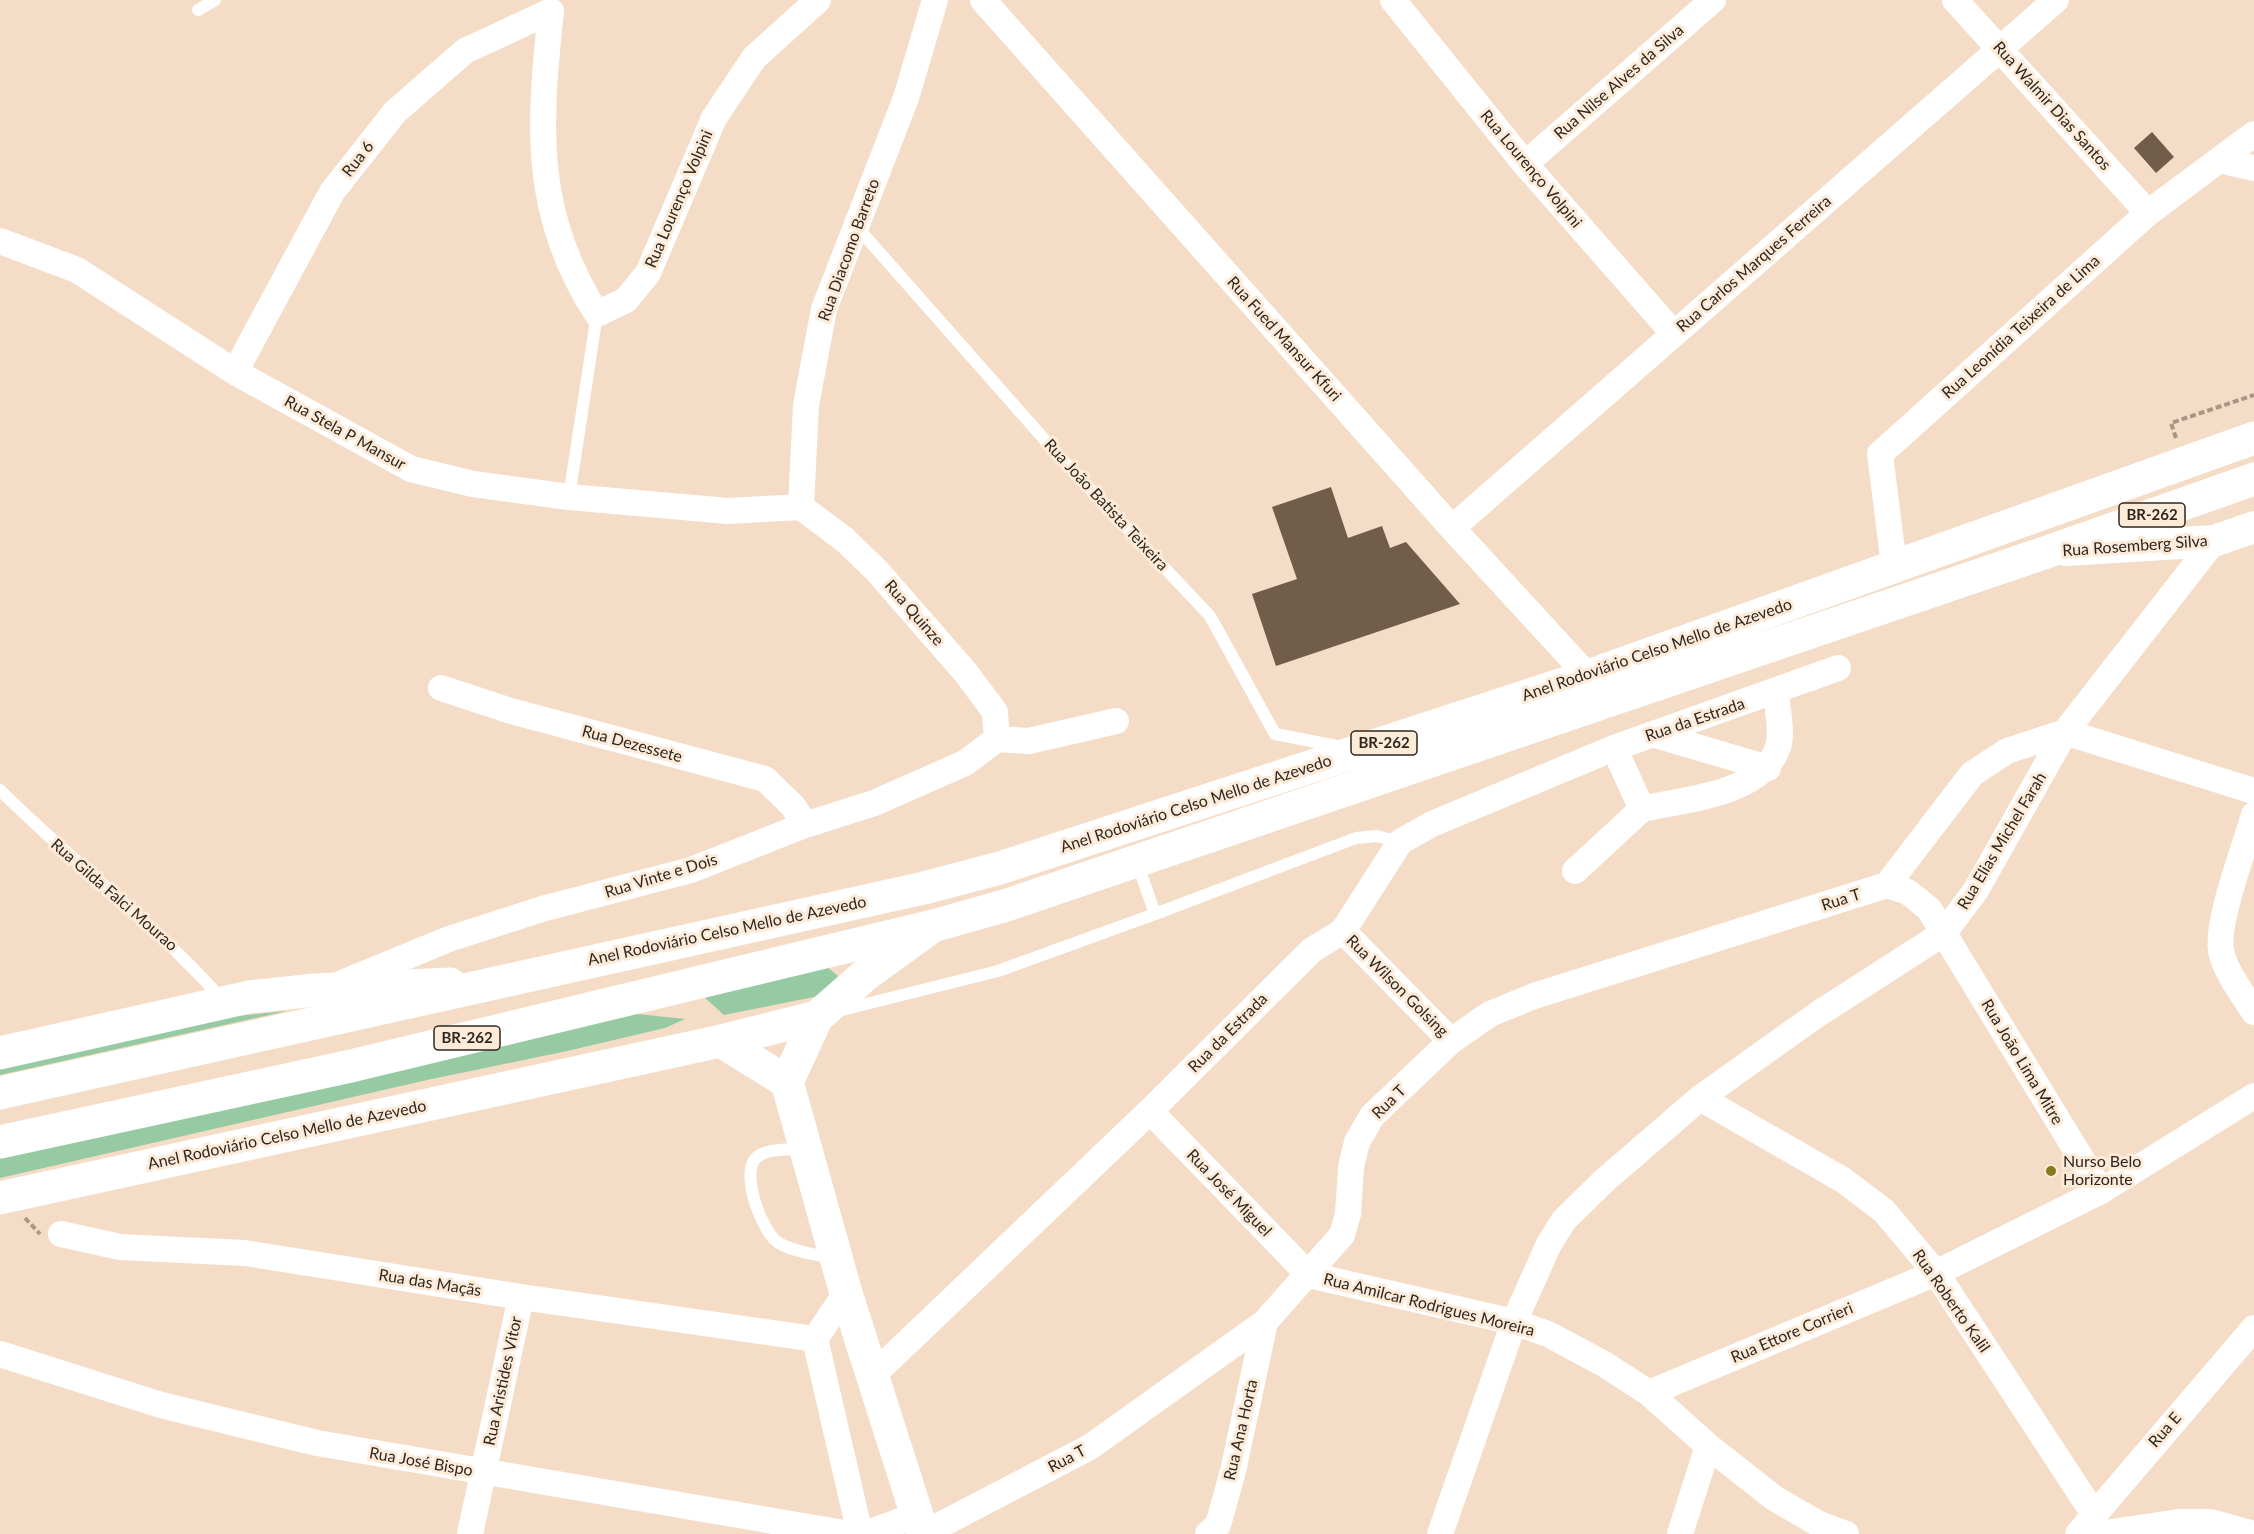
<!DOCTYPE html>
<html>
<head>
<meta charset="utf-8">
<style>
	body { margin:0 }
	canvas { display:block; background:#f4dcc6 }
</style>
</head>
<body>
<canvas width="2254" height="1534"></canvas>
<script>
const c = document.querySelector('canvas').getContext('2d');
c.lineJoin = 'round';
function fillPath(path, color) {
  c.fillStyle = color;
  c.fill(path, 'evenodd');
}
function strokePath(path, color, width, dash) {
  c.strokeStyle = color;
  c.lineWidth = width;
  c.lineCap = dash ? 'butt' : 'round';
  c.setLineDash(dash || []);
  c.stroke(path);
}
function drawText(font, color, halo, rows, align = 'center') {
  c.font = font + ' Lato,sans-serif';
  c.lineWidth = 6;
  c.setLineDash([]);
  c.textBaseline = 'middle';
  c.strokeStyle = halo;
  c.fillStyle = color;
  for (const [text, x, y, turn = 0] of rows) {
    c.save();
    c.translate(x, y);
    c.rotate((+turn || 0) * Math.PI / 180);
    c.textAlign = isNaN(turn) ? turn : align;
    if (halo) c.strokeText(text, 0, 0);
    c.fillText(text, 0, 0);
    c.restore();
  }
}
fillPath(new Path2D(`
	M826,966L838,976L829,994L724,1015L704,997Z
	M287,1011L0,1075V1064L227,1017Z
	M628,1013L685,1019L665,1028L567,1051L427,1080L0,1178V1155Z`), '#96caa3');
fillPath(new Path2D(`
	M2152,132L2174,157L2156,173L2134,148Z
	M1331,487L1348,538L1382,526L1390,548L1406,542L1460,604L1276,666L1252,594L1297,579L1272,507Z`), '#715d4a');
strokePath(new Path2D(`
	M2176,438L2171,423L2254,395
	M25,1218L40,1234`), '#a99786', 4, [6, 3]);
strokePath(new Path2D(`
	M198,10L215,0
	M857,227L1059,456L1210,616L1275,734L1342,747
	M569,497L597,314
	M0,790C72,862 154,923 222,999
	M1137,862L1155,914
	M838,1011L998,971L1155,914L1356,838L1377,836L1400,842
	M804,1148C791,1150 764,1148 755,1159C741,1175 762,1233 779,1243C793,1252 816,1254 833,1259`), '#fff', 12);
strokePath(new Path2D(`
	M983,0L1452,528L1588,676
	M1393,0L1525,164L1674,334
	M1955,0L2148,213
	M551,11C539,124 532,214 597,314L626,300L648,273L714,118L754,58L818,0
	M2219,160L2254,168
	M1525,164L1713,0
	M0,241L77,270L235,372L411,469L473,484L569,497L728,511L801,507
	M235,372L332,192L395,112L465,51L551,11
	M801,507L806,405L824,309L906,98L935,0
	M801,507L845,540L878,572L966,673L995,712L997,739
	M1452,528L2056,0
	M1894,566L1880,454L2148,213L2254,134
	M441,688L511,711L765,779L793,806L805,825
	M1652,734L1768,768
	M997,739L1029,741L1116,721
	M1614,748L1642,809
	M1642,809C1685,799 1762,795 1778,747C1783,733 1777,708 1776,692
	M2254,815C2245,846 2216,922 2221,951C2226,973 2242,993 2254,1012
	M1575,871L1642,809
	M1887,885L1972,774L2007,751L2065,732L2254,791
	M1343,931L1451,1041
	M342,983L449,939L542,909L691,870L805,825L874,803L965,763L997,739
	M1700,1098L1843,1180L1884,1211L1936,1273L2094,1514
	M1150,1111L1309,1275L1514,1322L1548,1334L1604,1364L1649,1393L1708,1446L1774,1498L1819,1524L1846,1534
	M61,1234L120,1247L245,1253L521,1297L815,1339L846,1293
	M815,1339L860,1534
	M0,1354L161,1405L317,1443L850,1534
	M872,1376L1150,1111L1312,950L1343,931L1400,842L1432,824L1614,748L1838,668
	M1649,1393L1936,1273L2101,1191L2254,1096
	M470,1534L521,1297
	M865,1534L917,1515
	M923,1534L1090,1447L1265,1322L1342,1235L1348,1214L1351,1167L1357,1142L1372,1116L1451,1041L1490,1014L1534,996L1887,885L1908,892L1929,909L2101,1191
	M1208,1534L1218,1525L1233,1471L1265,1322
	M1440,1534L1514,1322L1549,1244L1564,1220L1605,1180L1700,1098L1818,1014L1944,933L1976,890L2065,732L2214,541
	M1680,1534L1708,1446
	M2078,1534L2254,1328
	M2098,1534L2179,1522H2211L2254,1534`), '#fff', 26);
strokePath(new Path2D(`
	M2066,550L2214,541L2254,527`), '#fff', 32);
strokePath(new Path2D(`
	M817,1017L787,1082L846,1293L923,1534
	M721,1041L787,1082
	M0,1053L249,997L315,990L450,984
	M0,1198L721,1041L817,1017L864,976L933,926`), '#fff', 33);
strokePath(new Path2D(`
	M0,1093L924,888L1000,868L1588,676L2254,438
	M0,1142L355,1065L933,926L1007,905L2050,551L2254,479`), '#fff', 33);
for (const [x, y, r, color] of [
	[2051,1171,6,"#877b20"]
]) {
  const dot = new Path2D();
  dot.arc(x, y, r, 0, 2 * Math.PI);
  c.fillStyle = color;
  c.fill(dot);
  strokePath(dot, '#fdebd9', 2);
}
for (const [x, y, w] of [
	[2152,515,66],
	[1384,743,66],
	[467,1038,66]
]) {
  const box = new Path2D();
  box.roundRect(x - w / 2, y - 12, w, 24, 4.5);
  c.fillStyle = '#fdebd9';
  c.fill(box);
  strokePath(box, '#2f271e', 1.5);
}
drawText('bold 15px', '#2f271e', null, [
	["BR-262",2152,515],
	["BR-262",1384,743],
	["BR-262",467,1038]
]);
drawText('16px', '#2f271e', '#fdebd9', [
	["Rua Nilse Alves da Silva",1619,82,-41],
	["Rua Walmir Dias Santos",2052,106,48],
	["Rua 6",358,159,-52],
	["Rua Lourenço Volpini",1531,169,50],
	["Rua Lourenço Volpini",679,199,-67],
	["Rua Diacomo Barreto",849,250,-70],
	["Rua Carlos Marques Ferreira",1754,264,-41],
	["Rua Leonídia Teixeira de Lima",2021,327,-42],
	["Rua Fued Mansur Kfuri",1284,339,48],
	["Rua Stela P Mansur",345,433,29],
	["Rua João Batista Teixeira",1106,505,47],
	["Rua Rosemberg Silva",2135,546,-4],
	["Rua Quinze",914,613,49],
	["Anel Rodoviário Celso Mello de Azevedo",1657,650,-19],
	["Rua da Estrada",1695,720,-19],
	["Rua Dezessete",632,744,15],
	["Anel Rodoviário Celso Mello de Azevedo",1196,804,-18],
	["Rua Elias Michel Farah",2002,841,-59],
	["Rua Vinte e Dois",661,876,-17],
	["Rua Gilda Falci Mourao",114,895,41],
	["Rua T",1841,900,-18],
	["Anel Rodoviário Celso Mello de Azevedo",727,931,-12],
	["Rua Wilson Golsing",1397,986,45],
	["Rua da Estrada",1228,1033,-45],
	["Rua João Lima Mitre",2022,1062,59],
	["Rua T",1389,1102,-45],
	["Anel Rodoviário Celso Mello de Azevedo",287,1135,-12],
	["Rua José Miguel",1229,1193,46],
	["Rua das Maçãs",430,1283,9],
	["Rua Roberto Kalil",1951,1301,55],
	["Rua Amilcar Rodrigues Moreira",1429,1305,14],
	["Rua Ettore Corrieri",1792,1333,-23],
	["Rua Aristides Vitor",503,1381,-78],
	["Rua Ana Horta",1241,1430,-77],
	["Rua E",2165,1430,-49],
	["Rua T",1067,1459,-28],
	["Rua José Bispo",421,1462,10]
]);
drawText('16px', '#2f271e', '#fdebd9', [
	["Nurso Belo",2063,1162],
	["Horizonte",2063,1180]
], 'left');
</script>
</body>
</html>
